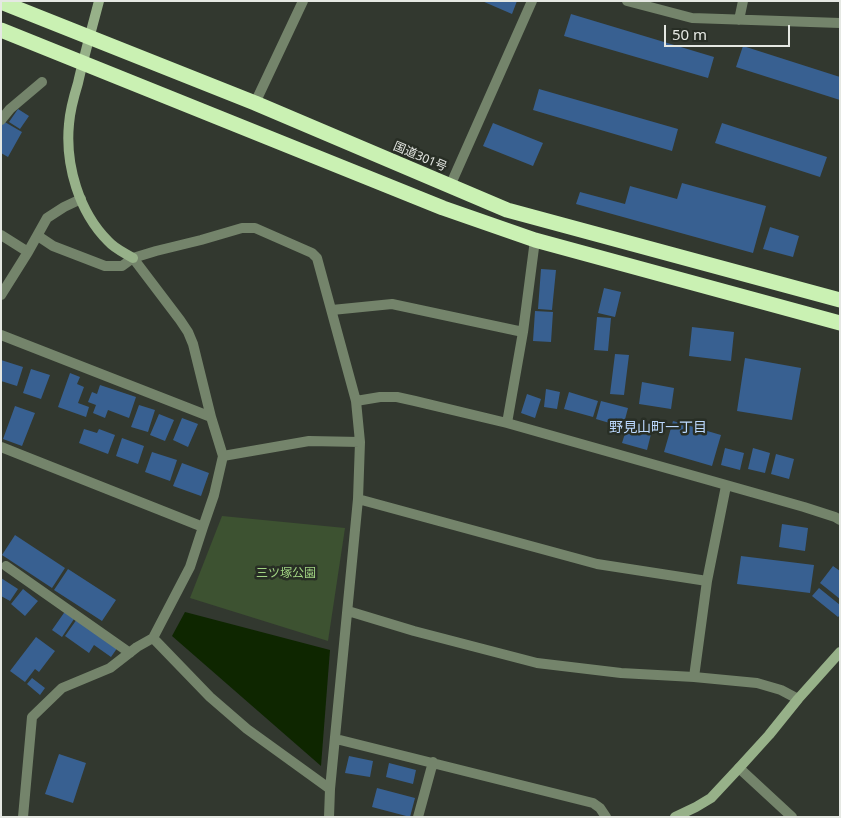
<!DOCTYPE html>
<html>
<head>
<meta charset="utf-8">
<style>
	body { margin:0 }
	#map { position:relative; width:841px; height:818px; overflow:hidden; background:#32382f; font-family:"Noto Sans",sans-serif }
	canvas { display:block }
	.frame { position:absolute; inset:0; border:2px solid #e5e8e3; pointer-events:none }
	.scale { position:absolute; left:664px; top:25px; width:126px; height:22px; box-sizing:border-box; border:2px solid #e5e8e3; border-top:0; padding-left:6px; font-size:15px; line-height:18px; white-space:nowrap; color:#e5e8e3; -webkit-text-stroke:4px #282e25; paint-order:stroke }
</style>
</head>
<body>
<div id="map">
<canvas width="841" height="818"></canvas>
<div class="frame"></div>
<div class="scale">50 m</div>
</div>
<script>
const c = document.querySelector('canvas').getContext('2d');
c.lineJoin = 'round';
function fillPath(path, color) {
  c.fillStyle = color;
  c.fill(path, 'evenodd');
}
function strokePath(path, color, width, dash) {
  c.strokeStyle = color;
  c.lineWidth = width;
  c.lineCap = dash ? 'butt' : 'round';
  c.setLineDash(dash || []);
  c.stroke(path);
}
function drawText(font, color, halo, rows, align = 'center') {
  c.font = font + ' "Noto Sans","Noto Sans JP",sans-serif';
  c.lineWidth = 5;
  c.setLineDash([]);
  c.textBaseline = 'middle';
  c.strokeStyle = halo;
  c.fillStyle = color;
  for (const [text, x, y, turn = 0] of rows) {
    c.save();
    c.translate(x, y);
    c.rotate((+turn || 0) * Math.PI / 180);
    c.textAlign = isNaN(turn) ? turn : align;
    if (halo) c.strokeText(text, 0, 0);
    c.fillText(text, 0, 0);
    c.restore();
  }
}
fillPath(new Path2D(`
	M222,516L345,528L328,641L190,598Z`), '#3d5231');
fillPath(new Path2D(`
	M185,612L330,650L321,766L172,636Z`), '#0e2600');
fillPath(new Path2D(`
	M482,1H517L512,14Z
	M571,14L714,57L708,78L564,36Z
	M743,46L840,77V100L736,67Z
	M539,89L678,129L672,151L533,110Z
	M18,109L29,116L20,129L9,122Z
	M3,121L22,132L8,157L1,153V125Z
	M493,123L543,143L533,166L483,146Z
	M722,123L827,157L820,177L715,143Z
	M682,183L766,206L753,253L576,204L580,192L625,204L630,186L677,199Z
	M770,227L799,236L793,257L763,249Z
	M541,269L556,270L552,310L538,309Z
	M604,288L621,292L615,317L598,313Z
	M535,311L553,312L551,342L533,341Z
	M597,317L611,318L608,351L594,350Z
	M692,327L734,332L731,361L689,356Z
	M615,354L629,355L624,395L610,394Z
	M745,358L801,368L792,420L737,411Z
	M1,360L23,367L17,386L1,381Z
	M31,369L50,375L41,399L23,393Z
	M70,373L80,377L77,384L84,387L78,403L89,407L86,417L58,407Z
	M642,382L674,388L671,409L639,404Z
	M100,385L136,397L129,418L108,410L105,418L93,413L96,405L88,402L92,392L97,394Z
	M546,389L560,392L557,409L544,407Z
	M569,392L598,401L593,417L564,409Z
	M527,394L541,399L535,418L521,413Z
	M601,401L628,408L623,427L596,419Z
	M139,405L155,410L148,432L131,427Z
	M15,406L35,413L22,446L3,439Z
	M159,414L174,420L165,441L150,435Z
	M182,418L198,424L188,447L173,440Z
	M673,421L721,435L712,466L664,452Z
	M627,427L651,434L647,450L622,443Z
	M84,429L97,433L99,429L115,435L108,454L79,443Z
	M122,438L144,446L138,464L116,456Z
	M725,448L744,453L740,470L721,465Z
	M753,448L770,453L765,473L748,469Z
	M152,452L177,460L170,481L145,472Z
	M776,454L794,459L789,479L771,474Z
	M182,463L209,473L201,496L173,486Z
	M782,524L808,528L805,551L779,547Z
	M15,535L65,568L52,588L2,555Z
	M741,556L814,565L810,593L737,584Z
	M833,566L840,571V599L820,583Z
	M68,569L116,600L102,621L54,590Z
	M1,578L18,589L10,601L1,596Z
	M819,588L840,605V615L838,617L812,596Z
	M23,589L38,601L25,616L11,604Z
	M66,610L76,616L62,637L52,630Z
	M77,619L118,647L111,657L94,645L89,653L65,636Z
	M36,637L55,651L39,672L35,669L25,682L10,671Z
	M32,678L45,688L40,695L27,684Z
	M59,754L86,763L73,803L45,794Z
	M349,756L373,761L370,777L345,773Z
	M389,763L416,770L413,784L386,777Z
	M377,788L415,798L410,817L372,807Z`), '#386091');
strokePath(new Path2D(`
	M627,1L692,18L840,23
	M739,20L743,1
	M255,103L303,1
	M1,120L10,109L42,82
	M450,186L532,1
	M1,235L28,252
	M38,236L53,246L105,266H122L133,258L156,251L201,240L242,228H255L312,253L317,258L356,401L360,442L358,499L330,789L329,817
	M1,295L28,252L47,218L64,207L81,199
	M332,310L392,304L523,332
	M1,335L211,417
	M356,401L380,397H397L415,401L507,423L804,507L835,517L840,520
	M507,423L523,332L535,240
	M1,447L203,527
	M223,456L309,441L360,442
	M358,499L597,564L707,581
	M6,566L130,653
	M348,611L414,631L537,663L621,673L694,677L757,683L781,690L798,699
	M153,638L210,697L247,729L330,789
	M694,677L707,581L726,486
	M336,739L593,803L600,808L606,817
	M739,768L792,817
	M23,817L32,717L62,688L110,668L137,647L153,638L190,567L203,527L214,495L223,456L211,417L193,344L188,332L180,320L133,258
	M418,817L433,762`), '#74846b', 10);
strokePath(new Path2D(`
	M99,1C92,28 84,56 78,83C74,96 70,110 69,124C65,165 79,212 108,241C115,249 125,253 133,258
	M675,817L696,807L711,798L739,768L769,735L798,699L840,652`), '#97b189', 10);
strokePath(new Path2D(`
	M1,2L255,103L507,210L840,300
	M1,30L443,208L535,240L840,323`), '#caf1b3', 15);
drawText('12px', '#e5e8e3', '#282e25', [
	["国道301号",420,157,23]
]);
drawText('12px', '#a2d583', '#282e25', [
	["三ツ塚公園",286,574]
]);
drawText('14px', '#bcd9fe', '#282e25', [
	["野見山町一丁目",658,428]
]);
</script>
</body>
</html>
